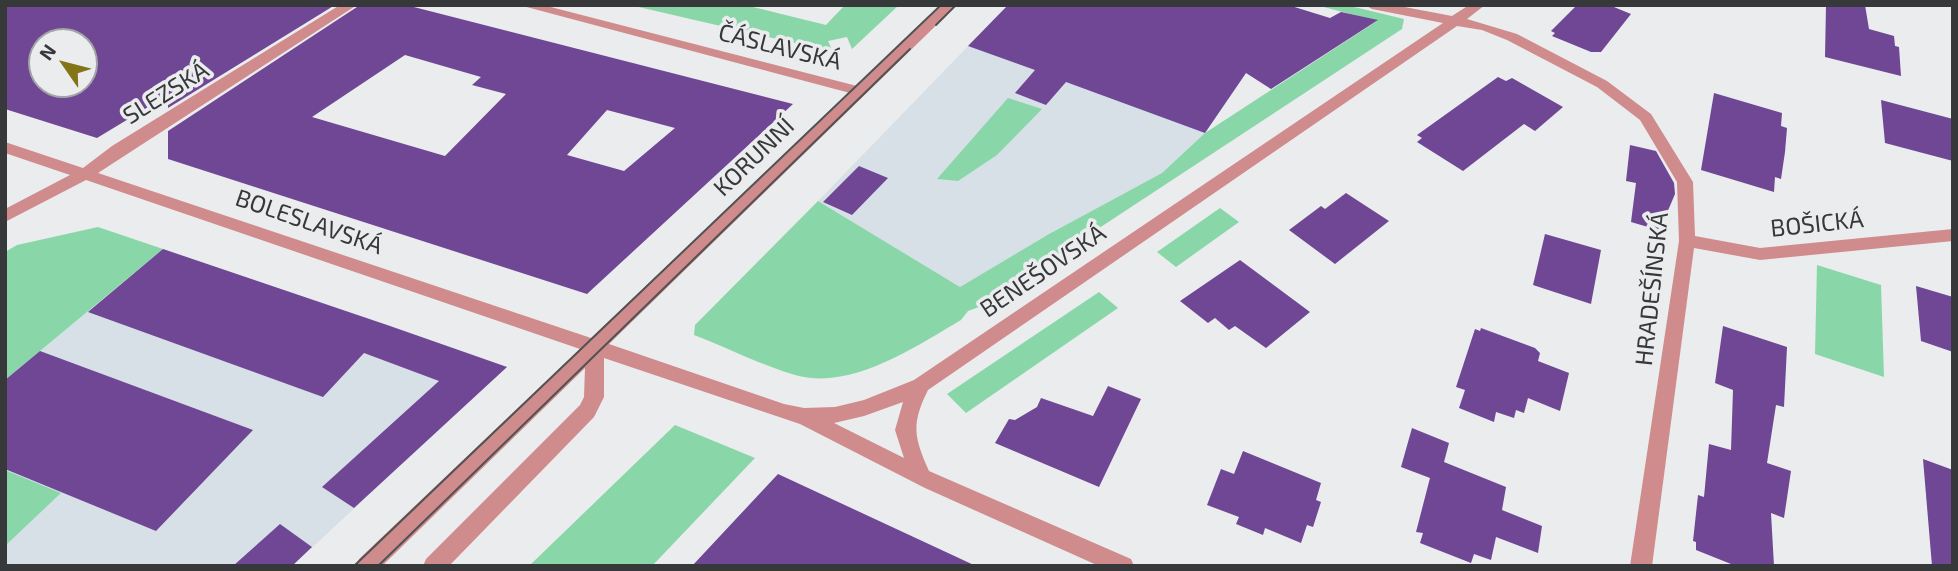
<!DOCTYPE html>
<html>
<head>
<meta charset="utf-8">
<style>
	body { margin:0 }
	#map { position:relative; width:1958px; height:571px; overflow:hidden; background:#eaecee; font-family:"Exo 2",sans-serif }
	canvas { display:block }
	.frame { position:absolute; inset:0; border:7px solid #373839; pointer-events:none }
	.north { position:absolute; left:28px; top:28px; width:70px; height:70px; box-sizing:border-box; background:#eaecee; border:2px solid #a2a4a6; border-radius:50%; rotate:305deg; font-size:19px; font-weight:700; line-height:28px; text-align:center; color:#373839 }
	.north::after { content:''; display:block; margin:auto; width:24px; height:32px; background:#827417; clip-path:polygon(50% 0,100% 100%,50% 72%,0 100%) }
</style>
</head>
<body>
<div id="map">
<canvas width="1958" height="571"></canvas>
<div class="frame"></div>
<div class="north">N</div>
</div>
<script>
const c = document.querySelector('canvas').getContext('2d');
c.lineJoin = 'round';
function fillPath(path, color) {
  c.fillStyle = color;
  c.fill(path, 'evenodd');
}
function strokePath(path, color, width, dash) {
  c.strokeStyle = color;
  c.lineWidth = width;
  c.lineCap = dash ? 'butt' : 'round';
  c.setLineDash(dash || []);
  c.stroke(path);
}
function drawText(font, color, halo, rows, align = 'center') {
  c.font = font + ' "Exo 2",sans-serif';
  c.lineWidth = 7;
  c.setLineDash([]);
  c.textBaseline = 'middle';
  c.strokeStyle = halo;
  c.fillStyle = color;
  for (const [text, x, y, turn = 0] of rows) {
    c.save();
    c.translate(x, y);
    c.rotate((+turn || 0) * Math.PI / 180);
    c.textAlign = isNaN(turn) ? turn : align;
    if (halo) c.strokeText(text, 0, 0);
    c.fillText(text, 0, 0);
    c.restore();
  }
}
fillPath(new Path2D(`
	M1008,5L1277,53L1341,12L1378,20L1271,89L1247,72L1205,133L1162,173L1049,234L960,287L818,201Z
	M163,249L390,326L507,367L292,566H5V546L61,493L5,470V380Z`), '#d7dfe7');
fillPath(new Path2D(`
	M630,5H745L826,25L845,5H899L852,49L847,37L828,41L833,52Z
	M1316,5H1346L1404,19L1402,29L979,307L968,311L961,320C915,347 851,391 795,375C761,365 728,348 694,335L695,325L818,201L960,287L1049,234L1162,173L1205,133L1377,21Z
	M1008,98L1042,109L997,155L958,181L937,179Z
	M1220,208L1239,222L1176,267L1157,252Z
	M98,227L163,249L5,380V252L17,245Z
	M1817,265L1881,285L1884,377L1815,354Z
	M1099,292L1118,308L966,413L947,394Z
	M675,425L755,458L652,566H529Z
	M5,470L61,493L5,546Z`), '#89d7a8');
fillPath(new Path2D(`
	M5,5H335L168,108V95L97,138L5,109ZM42,42H84V84H42Z
	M360,5H406L793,104L587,294L168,159V131ZM405,55L481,77L472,85L506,94L445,156L312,117ZM607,110L675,128L624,171L567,155Z
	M1008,5H1288L1330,18L1341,12L1378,20L1271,89L1246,73L1205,133L1066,82L1046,105L1015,93L1035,70L968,46Z
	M1577,5H1609L1631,14L1601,52H1591L1552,36L1555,33L1551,31Z
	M1826,5H1865L1869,29L1894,36L1895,46L1899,47L1901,76L1825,57Z
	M1498,77L1506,81L1512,78L1563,107L1535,131L1524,124L1463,171L1417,142L1422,138L1417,135Z
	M1714,93L1782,113L1781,126L1787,128L1785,152L1781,179L1775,177L1774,192L1701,170Z
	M1881,100L1953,119V161L1885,143Z
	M1630,145L1656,151L1674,183L1675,194L1664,220L1665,232L1631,222L1636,183L1626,181Z
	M859,166L888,178L852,215L823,202Z
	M1346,193L1389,221L1335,264L1289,230L1321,206L1325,209Z
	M1545,234L1601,250L1591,304L1533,285Z
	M163,249L390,326L507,367L354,508L322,487L439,381L364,353L323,397L88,312Z
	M1240,260L1310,312L1266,348L1235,326L1229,330L1215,318L1208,323L1180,301Z
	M1916,286L1953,297V352L1921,341Z
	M1723,326L1787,347L1784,407L1776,405L1767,463L1791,471L1784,518L1771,513L1774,566H1736L1696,550V542L1693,541L1698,495L1704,497L1709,444L1731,450L1733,390L1715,383Z
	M1481,328L1535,348L1540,353L1538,361L1569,373L1560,411L1528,398L1524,413L1516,410L1514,418L1496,412L1494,422L1459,408L1465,390L1456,387L1475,329L1480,331Z
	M40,351L253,430L156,531L5,469V380Z
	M1108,386L1141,399L1099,487L995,443L1009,419L1015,420L1037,407L1041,398L1093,416Z
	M1412,428L1449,443L1444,462L1506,487L1502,510L1542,526L1538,553L1496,537L1491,560L1474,554L1471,563L1420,543L1423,533L1416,532L1430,478L1401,467Z
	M1243,451L1321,483L1316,500L1321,502L1313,527L1307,525L1301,543L1265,528L1263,535L1236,524L1239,517L1207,505L1221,469L1234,474Z
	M1923,459L1953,470V566H1932Z
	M778,474L976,566H692Z
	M280,524L312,547L292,566H233Z`), '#6f4794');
fillPath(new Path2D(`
	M340,5H357L98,173L591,338L850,93L519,5H543L857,86L942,5H957L609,344L784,404L804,408L835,407L864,400L914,380L1443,23L1372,9L1365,5H1394L1452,16L1469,5H1485L1467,19L1517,34L1607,81L1651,114L1693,182L1695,236L1760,248L1953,229V241L1760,260L1694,248L1652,566H1630L1679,241L1677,182L1640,120L1597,87L1507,40L1482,30L1457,26L928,390C911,424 914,437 929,471L1131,559L1134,566H1099L925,488L800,424L604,358V397L594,417L449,566H423L426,559L580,405L584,397L585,368L382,566H356L359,559L580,349L86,180L5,222V209L70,175L5,153V142L83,168L112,146ZM903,402L895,430L904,458L834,423L864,416Z`), '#d08b8c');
strokePath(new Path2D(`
	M936,25L956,5
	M354,566L941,5
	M378,566L910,49`), '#515253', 2);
drawText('24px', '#373839', '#eaecee', [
	["ČÁSLAVSKÁ",780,47,14],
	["SLEZSKÁ",166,93,-32],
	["KORUNNÍ",754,157,-44],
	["BOLESLAVSKÁ",309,222,19],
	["BOŠICKÁ",1817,224,-6],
	["BENEŠOVSKÁ",1043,271,-34],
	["HRADEŠÍNSKÁ",1652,289,-84]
]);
</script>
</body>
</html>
